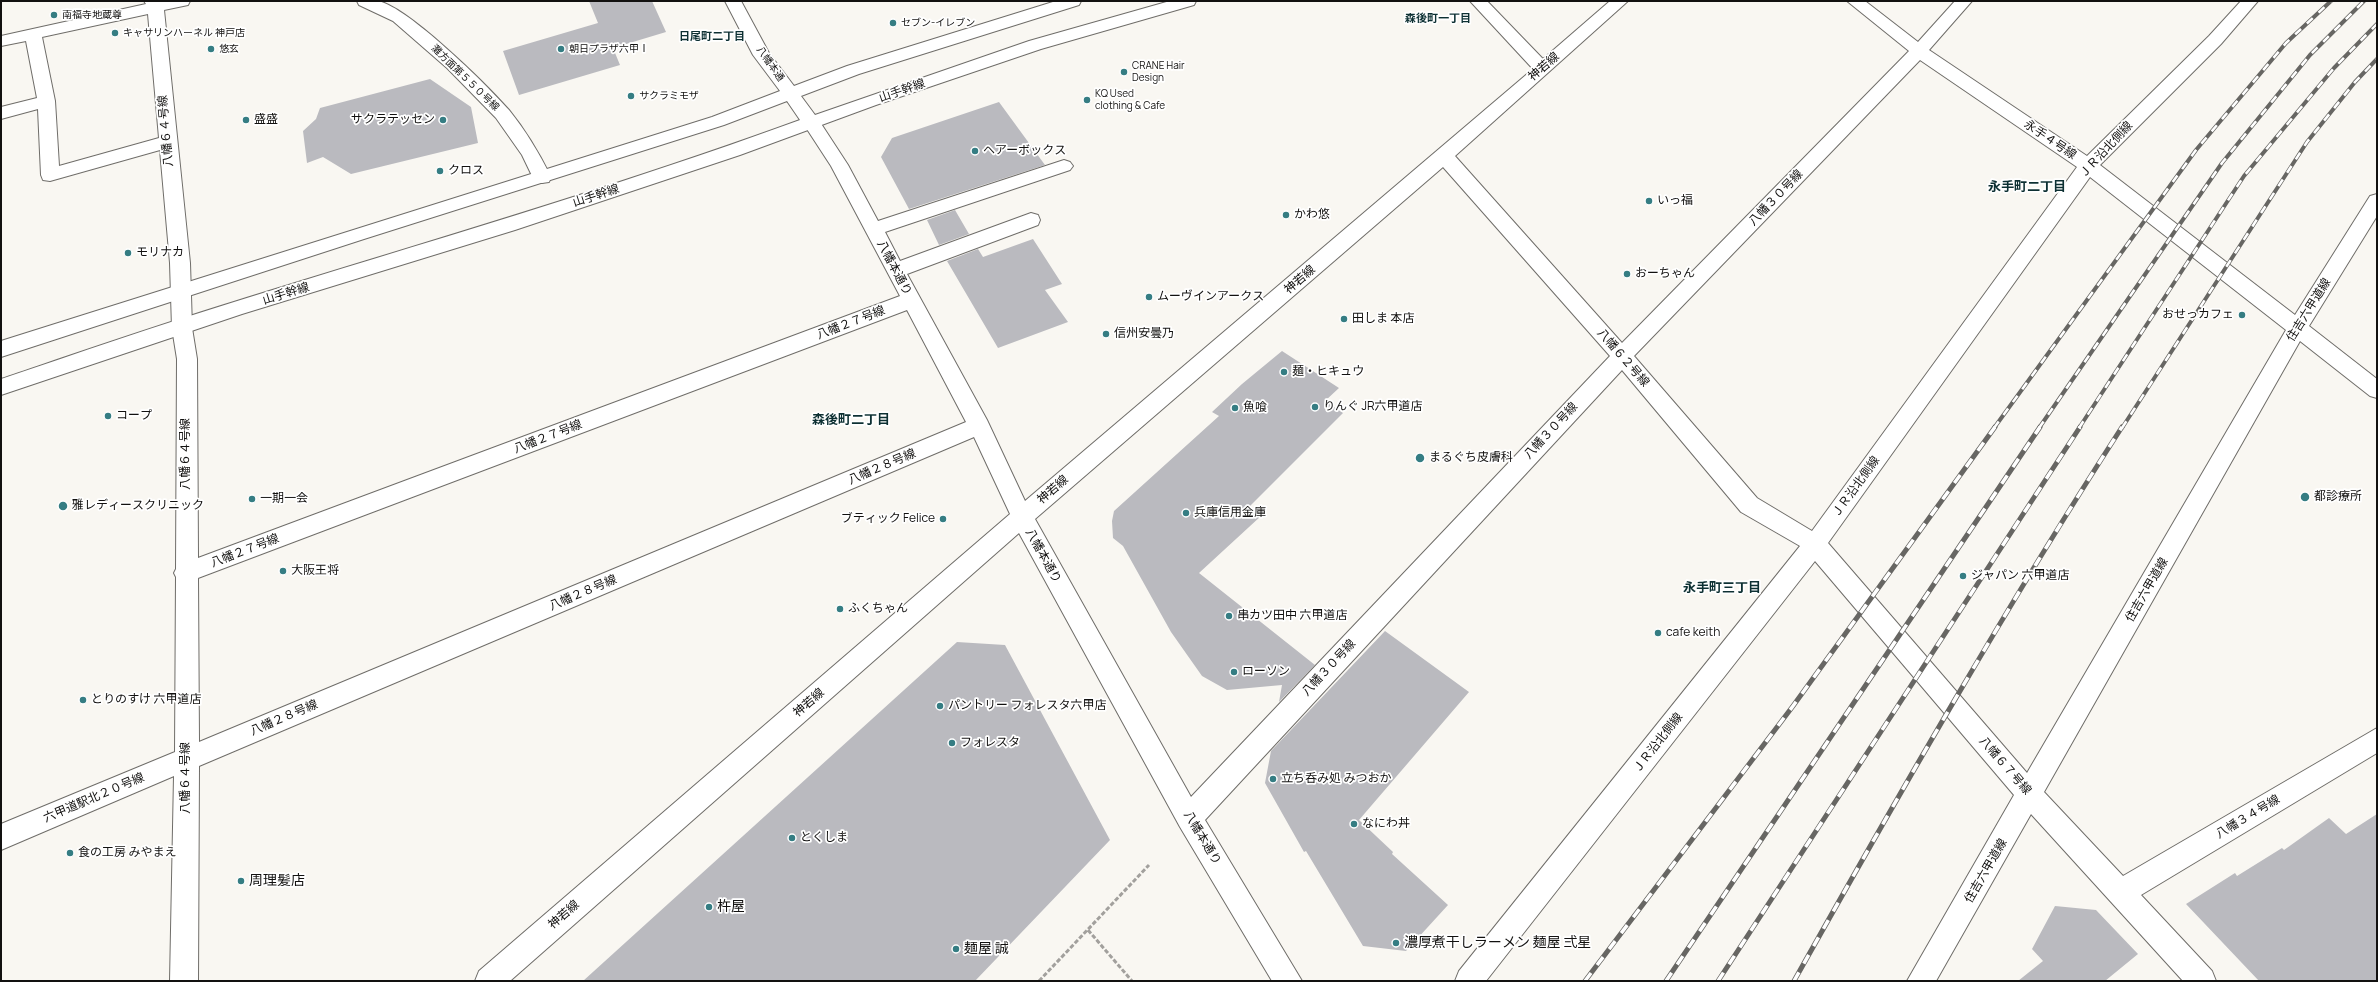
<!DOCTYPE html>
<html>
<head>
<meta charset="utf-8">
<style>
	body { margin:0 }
	#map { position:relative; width:2378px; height:982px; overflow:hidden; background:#f9f7f2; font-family:Manrope,sans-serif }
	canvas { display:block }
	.frame { position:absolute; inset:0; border:2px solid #121110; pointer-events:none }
</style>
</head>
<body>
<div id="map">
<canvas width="2378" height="982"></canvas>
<div class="frame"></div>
</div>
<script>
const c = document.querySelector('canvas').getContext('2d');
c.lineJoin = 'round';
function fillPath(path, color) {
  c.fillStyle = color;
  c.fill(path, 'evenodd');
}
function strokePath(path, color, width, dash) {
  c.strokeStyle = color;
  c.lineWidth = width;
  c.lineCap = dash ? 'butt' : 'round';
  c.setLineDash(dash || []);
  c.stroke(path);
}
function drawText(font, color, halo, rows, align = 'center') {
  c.font = font + ' Manrope,"Noto Sans JP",sans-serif';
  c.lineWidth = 3.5;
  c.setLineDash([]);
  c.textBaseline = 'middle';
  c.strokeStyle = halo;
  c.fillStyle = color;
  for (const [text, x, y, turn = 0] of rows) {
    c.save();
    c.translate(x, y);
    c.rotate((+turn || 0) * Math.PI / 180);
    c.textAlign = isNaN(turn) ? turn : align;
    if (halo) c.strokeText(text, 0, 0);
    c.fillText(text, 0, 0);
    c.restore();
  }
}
fillPath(new Path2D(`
	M589,1H652L666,32L613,48L620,65L519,95L503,51L598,23Z
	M430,79L471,107L478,143L351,174L323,157L307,163L303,131L316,119L320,108Z
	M999,102L1045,165L909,209L881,157L892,138Z
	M955,210L969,234L939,245L927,220Z
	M1033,239L1062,284L1045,290L1068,322L998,348L947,261L978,249L983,257Z
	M1282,351L1339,388L1325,401L1343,413L1249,507L1261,516L1199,573L1315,665L1279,702L1282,685L1227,690L1202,676L1171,632L1123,546L1113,538L1112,521L1114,511L1219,416L1212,412L1242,384Z
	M1385,631L1469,692L1359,820L1393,852L1392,854L1448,905L1406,951L1363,946L1306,851L1304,852L1265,783L1271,751Z
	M957,642L1005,645L1110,840L975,981H583Z
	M2377,814V981H2259L2186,904L2235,873L2237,876L2282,848L2284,850L2329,818L2346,834Z
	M2055,906L2096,910L2138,954L2105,981H2018L2043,961L2032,949Z`), '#bababf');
const minor = new Path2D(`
	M144,1H190L188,5L164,10L190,263L192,328L197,359L198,558L900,296L831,166L803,123L806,119L812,117L818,119L848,165L878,221L1064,160L1070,162L1073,166L1070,170L885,232L900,261L1031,213L1038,215L1040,220L1038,225L907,274L987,420L1025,501L1533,69L1470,1H1487L1543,59L1610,1H1628L1455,156L1622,343L1909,51L1847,1H1865L1918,42L1955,1H1972L1929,50L2087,156L2209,36L2241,1H2258L2221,44L2100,165L2295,315L2370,196L2377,194V216L2309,326L2377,379V398L2370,396L2300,341L2044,792L2123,876L2377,728V753L2141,895L2212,971L2216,981H2183L2031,814L1936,981H1907L2014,795L1815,561L1486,981H1455L1459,971L1800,546L1741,512L1622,370L1205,820L1302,981H1272L1180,827L1019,533L510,981H475L479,971L1010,514L974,437L199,766L198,981H170L174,776L1,850V824L175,752L176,577L174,573L176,569L177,359L172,328L170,263L160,150L50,181L43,180L41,175L38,109L1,119V107L37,98L26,41L1,46V36L146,4ZM148,14L159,138L59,166L55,101L42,37ZM1920,60L2077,167L1812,531L1757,498L1634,356ZM1443,167L1610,356L1191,797L1035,519ZM2090,177L2286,330L2027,773L1828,543ZM907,310L966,422L199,742L198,578Z
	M357,1C363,1 372,0 378,1C408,7 487,85 509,110C526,131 539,153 551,177L549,182L542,183L535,182L522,155L496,118L447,68L393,21L359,5Z`);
const major = new Path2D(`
	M725,1H741L769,53L794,86L847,66L1056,1H1081L1079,5L859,74L801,96L815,115L1029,41L1170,1H1196L1194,5L1041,49L876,105L740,155L515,230L242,314L1,395V379C78,353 156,326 234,302C423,243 614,188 800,120L787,101L724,125L364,239L1,357V341L712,117L780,91L753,55Z`);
strokePath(minor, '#6f6d69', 2);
strokePath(major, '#6f6d69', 2);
strokePath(new Path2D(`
	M1088,930L1132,981
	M1039,981L1149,865`), '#a2a09d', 3, [4.5, 2]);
fillPath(minor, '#fff');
fillPath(major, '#fff');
const railFar1 = new Path2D(`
	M1994,428L2196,150L2286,43L2331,1
	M2039,428L2222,163L2310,55L2364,1
	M2079,428L2244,176L2334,68L2377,24
	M2122,428L2307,142L2355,82L2377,59`);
const rail = new Path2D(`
	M1585,981L1793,706L1995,427
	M1666,981L2040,427
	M1718,981L2080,427
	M1794,981C1899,794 2006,607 2122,427`);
strokePath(railFar1, '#676663', 4);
strokePath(rail, '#676663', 5);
strokePath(railFar1, '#fff', 2.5, [8]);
strokePath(rail, '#fff', 3.5, [10]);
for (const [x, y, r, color] of [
	[54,15,4,"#357d83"],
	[893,23,4,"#357d83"],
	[115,33,4,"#357d83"],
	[211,49,4,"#357d83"],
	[561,49,4,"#357d83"],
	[1124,72,4,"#357d83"],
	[631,96,4,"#357d83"],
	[1087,100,4,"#357d83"],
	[246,120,4,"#357d83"],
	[443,120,4,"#357d83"],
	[975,151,4,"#357d83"],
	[440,171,4,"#357d83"],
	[1649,201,4,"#357d83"],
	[1286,215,4,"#357d83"],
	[128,253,4,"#357d83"],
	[1627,274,4,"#357d83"],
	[1149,297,4,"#357d83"],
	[2242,315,4,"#357d83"],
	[1344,319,4,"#357d83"],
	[1106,334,4,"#357d83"],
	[1284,372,4,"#357d83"],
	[1315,407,4,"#357d83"],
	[1235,408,4,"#357d83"],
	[108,416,4,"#357d83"],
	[1420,458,5,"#357d83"],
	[2305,497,5,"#357d83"],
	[252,499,4,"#357d83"],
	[63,506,5,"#357d83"],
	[1186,513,4,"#357d83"],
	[943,519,4,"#357d83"],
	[283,571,4,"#357d83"],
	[1963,576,4,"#357d83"],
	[840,609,4,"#357d83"],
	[1229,616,4,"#357d83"],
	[1658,633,4,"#357d83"],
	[1234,672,4,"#357d83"],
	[83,700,4,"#357d83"],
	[940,706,4,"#357d83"],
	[952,743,4,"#357d83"],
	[1273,779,4,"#357d83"],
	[1354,824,4,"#357d83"],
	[792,838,4,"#357d83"],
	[70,853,4,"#357d83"],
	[241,881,4,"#357d83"],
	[709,907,4,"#357d83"],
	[1396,943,4,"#357d83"],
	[956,949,4,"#357d83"]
]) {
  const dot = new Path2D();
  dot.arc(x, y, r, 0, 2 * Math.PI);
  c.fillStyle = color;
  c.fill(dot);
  strokePath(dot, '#fff', 1.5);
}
drawText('10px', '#121110', '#fff', [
	["南福寺地蔵尊",62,15],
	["セブン-イレブン",901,23],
	["キャサリンハーネル 神戸店",123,33],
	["悠玄",219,49],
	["朝日プラザ六甲Ⅰ",569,49],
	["CRANE Hair",1132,66],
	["Design",1132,78],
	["KQ Used",1095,94],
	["clothing & Cafe",1095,106],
	["サクラミモザ",639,96]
], 'left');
drawText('10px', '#121110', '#fff', [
	["八幡本通",770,64,55],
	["灘方面第５５０号線",465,78,44]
]);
drawText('bold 11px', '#0d3033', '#fff', [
	["森後町一丁目",1438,19],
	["日尾町二丁目",712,37]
]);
drawText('12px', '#121110', '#fff', [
	["神若線",1544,67,-41],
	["山手幹線",902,91,-19],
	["八幡６４号線",166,131,-95],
	["永手４号線",2050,140,34],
	["ＪＲ沿北側線",2106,150,-47],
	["山手幹線",596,196,-18],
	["八幡３０号線",1776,198,-46],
	["八幡本通り",894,268,62],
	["神若線",1300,280,-41],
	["山手幹線",286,294,-17],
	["住吉六甲道線",2309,310,-58],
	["八幡２７号線",851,323,-21],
	["八幡６２号線",1623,358,49],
	["八幡３０号線",1551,431,-47],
	["八幡２７号線",548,437,-21],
	["八幡６４号線",186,454,-90],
	["八幡２８号線",882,467,-23],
	["ＪＲ沿北側線",1856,487,-54],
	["神若線",1053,490,-41],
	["八幡２７号線",245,551,-21],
	["八幡本通り",1043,556,61],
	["住吉六甲道線",2147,590,-60],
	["八幡２８号線",583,593,-23],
	["八幡３０号線",1329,668,-47],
	["神若線",809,703,-41],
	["八幡２８号線",284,718,-23],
	["ＪＲ沿北側線",1658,743,-52],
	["八幡６７号線",2005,766,49],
	["八幡６４号線",186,778,-90],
	["六甲道駅北２０号線",94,798,-23],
	["八幡３４号線",2248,817,-31],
	["八幡本通り",1202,838,59],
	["住吉六甲道線",1986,871,-60],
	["神若線",564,915,-41]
]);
drawText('12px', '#121110', '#fff', [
	["盛盛",254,120],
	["サクラテッセン",435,120,"right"],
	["ヘアーボックス",983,151],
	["クロス",448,171],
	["いっ福",1657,201],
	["かわ悠",1294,215],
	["モリナカ",136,253],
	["おーちゃん",1635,274],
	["ムーヴインアークス",1157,297],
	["おせっカフェ",2234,315,"right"],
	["田しま 本店",1352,319],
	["信州安曇乃",1114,334],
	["麺・ヒキュウ",1292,372],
	["りんぐ JR六甲道店",1323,407],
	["魚喰",1243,408],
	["コープ",116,416],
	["まるぐち皮膚科",1429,458],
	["都診療所",2314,497],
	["一期一会",260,499],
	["雅レディースクリニック",72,506],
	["兵庫信用金庫",1194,513],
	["ブティック Felice",935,519,"right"],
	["大阪王将",291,571],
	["ジャパン 六甲道店",1971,576],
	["ふくちゃん",848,609],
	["串カツ田中 六甲道店",1237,616],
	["cafe keith",1666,633],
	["ローソン",1242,672],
	["とりのすけ 六甲道店",91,700],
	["パントリー フォレスタ六甲店",948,706],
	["フォレスタ",960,743],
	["立ち呑み処 みつおか",1281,779],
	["なにわ丼",1362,824],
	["とくしま",800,838],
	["食の工房 みやまえ",78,853]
], 'left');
drawText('bold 13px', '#0d3033', '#fff', [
	["永手町二丁目",2027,187],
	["森後町二丁目",851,420],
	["永手町三丁目",1722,588]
]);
drawText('14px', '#121110', '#fff', [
	["周理髪店",249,881],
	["杵屋",717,907],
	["濃厚煮干しラーメン 麺屋 弍星",1404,943],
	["麺屋 誠",964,949]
], 'left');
</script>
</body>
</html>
